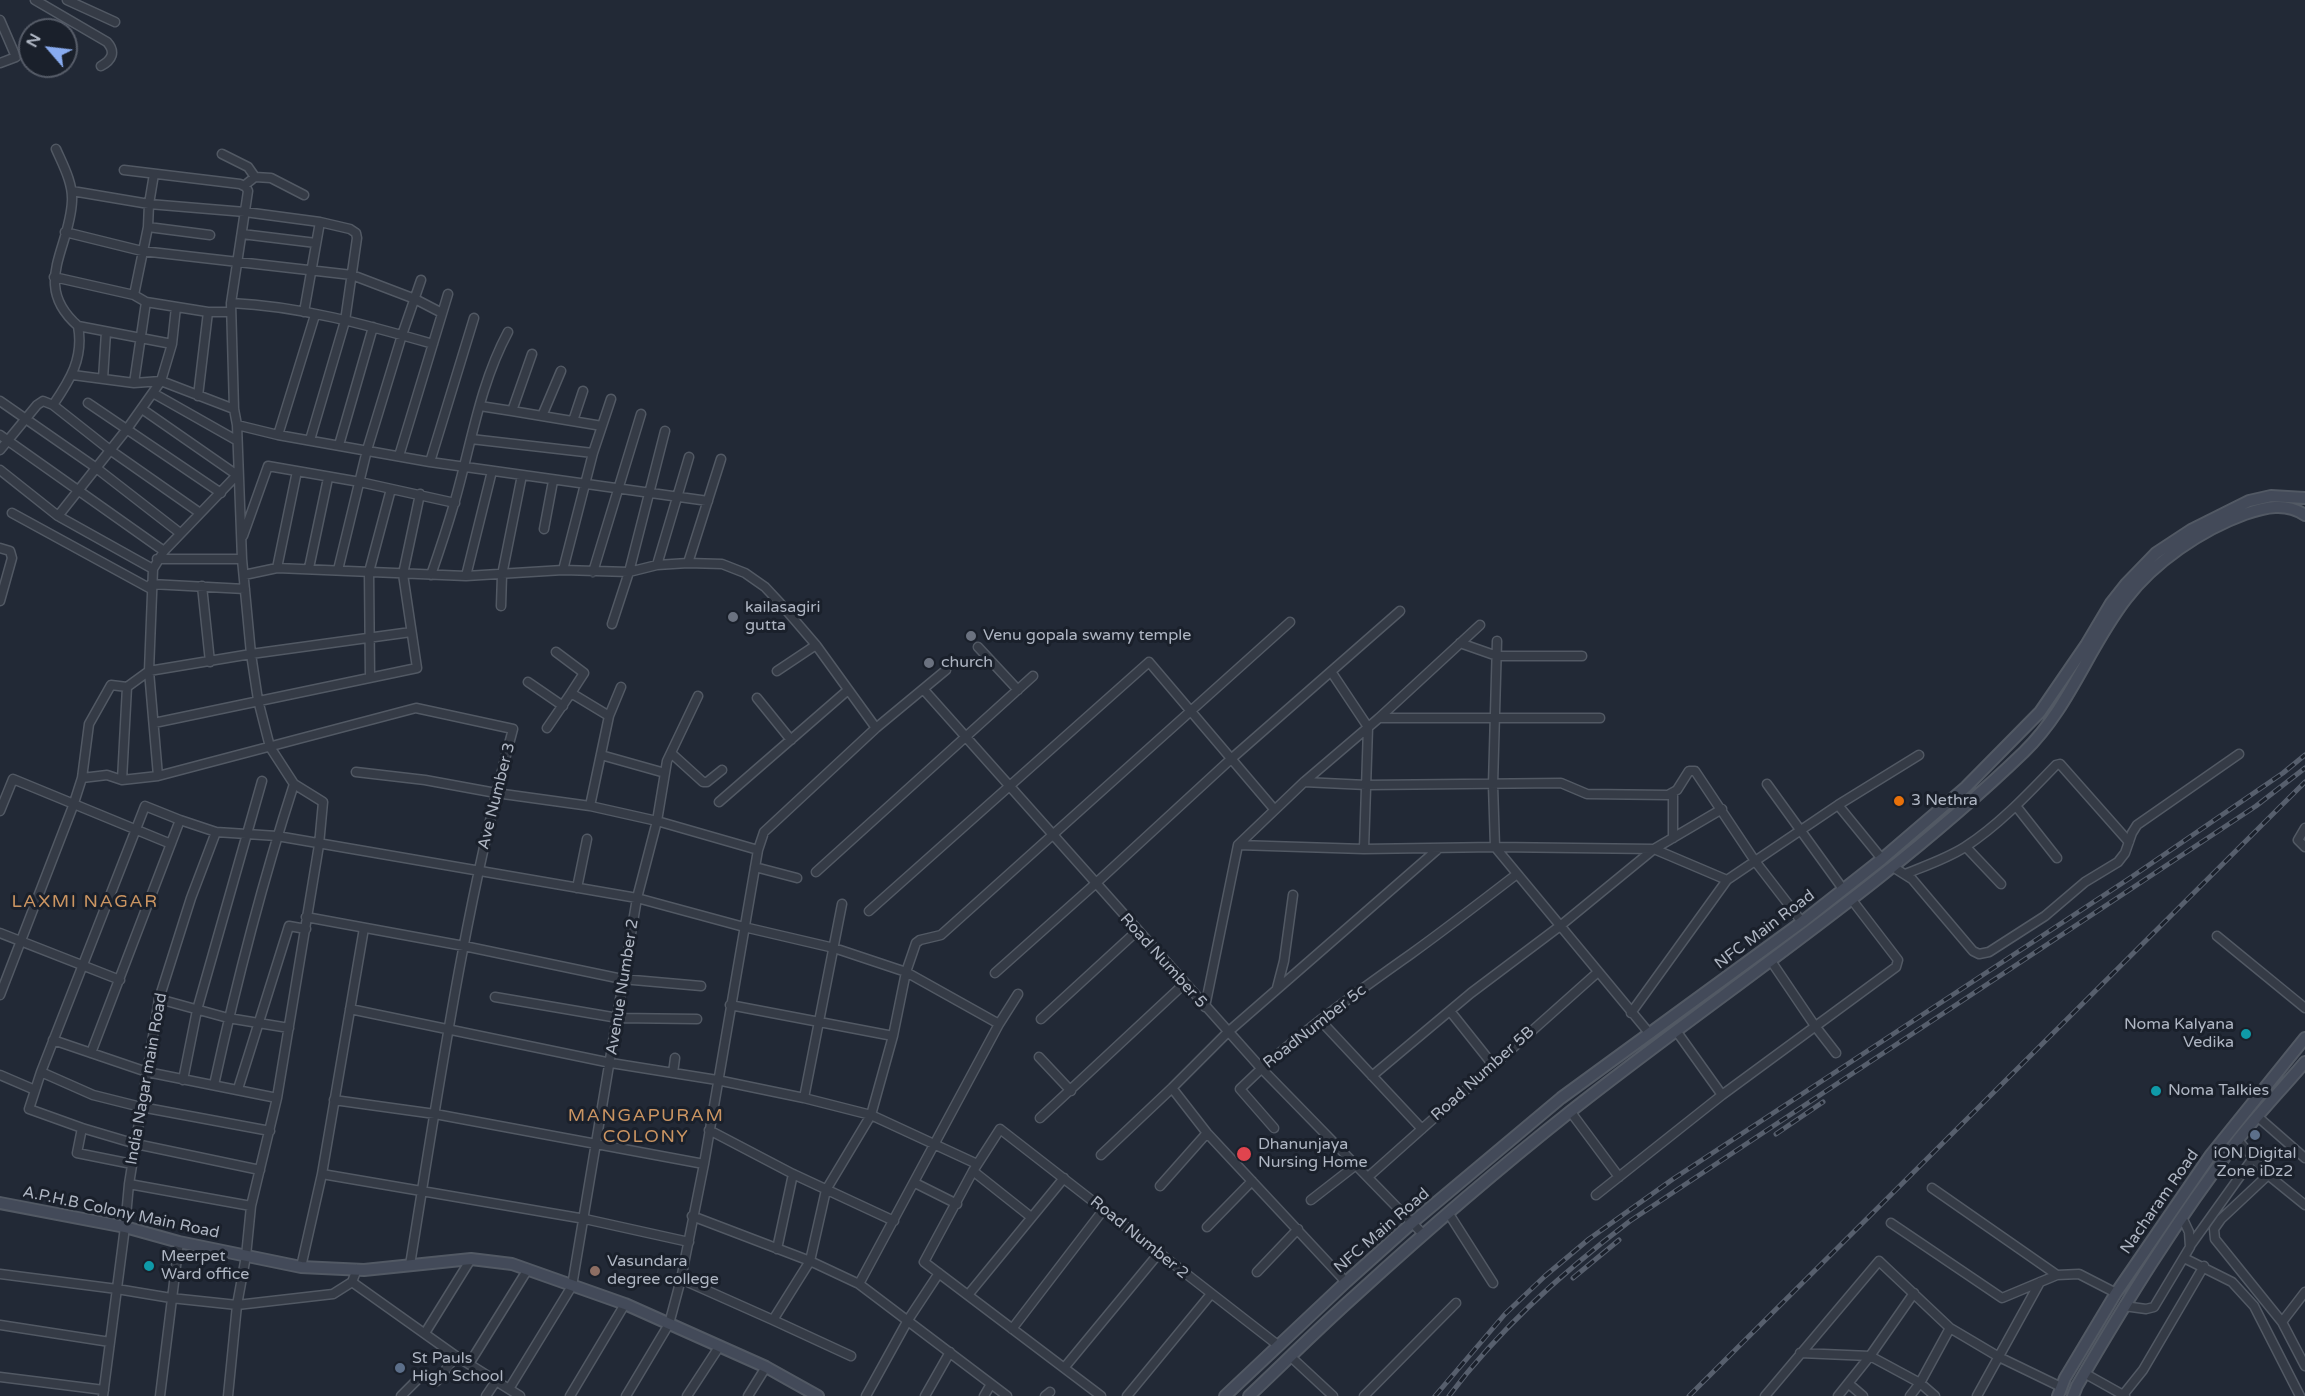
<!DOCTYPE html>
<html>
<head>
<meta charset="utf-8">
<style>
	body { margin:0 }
	#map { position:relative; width:2305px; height:1396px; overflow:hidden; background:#222936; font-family:"Varela Round",sans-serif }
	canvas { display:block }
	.north { position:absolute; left:18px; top:18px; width:60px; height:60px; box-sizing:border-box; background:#1a202b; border:2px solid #565c68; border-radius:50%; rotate:298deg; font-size:16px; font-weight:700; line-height:24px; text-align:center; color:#afb6c3 }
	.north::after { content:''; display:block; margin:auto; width:21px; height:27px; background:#88abf0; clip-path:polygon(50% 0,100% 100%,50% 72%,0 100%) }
</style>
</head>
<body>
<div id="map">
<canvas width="2305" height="1396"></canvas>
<div class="north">N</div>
</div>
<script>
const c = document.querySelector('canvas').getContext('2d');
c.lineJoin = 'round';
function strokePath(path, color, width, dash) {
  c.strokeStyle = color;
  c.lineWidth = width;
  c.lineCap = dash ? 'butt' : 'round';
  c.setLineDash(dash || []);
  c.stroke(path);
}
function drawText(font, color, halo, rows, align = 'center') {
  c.font = font + ' "Varela Round",sans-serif';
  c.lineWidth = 6;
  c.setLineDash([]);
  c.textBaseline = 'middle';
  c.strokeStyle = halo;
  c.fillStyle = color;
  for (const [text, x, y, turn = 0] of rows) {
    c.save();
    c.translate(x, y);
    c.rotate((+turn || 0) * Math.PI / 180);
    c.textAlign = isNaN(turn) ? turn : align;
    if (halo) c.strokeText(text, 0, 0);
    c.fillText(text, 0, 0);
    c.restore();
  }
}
const street = new Path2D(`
	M35,0L107,42C116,52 112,60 101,66
	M67,0L115,22
	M0,20L16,57L0,63
	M222,154L248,167L255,177
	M124,170L240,184L246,187L248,191L231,303L234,409L237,425L242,559L251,654L258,700L270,747L294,784L323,802L319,845L277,1098L251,1206L246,1256L237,1305L228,1396
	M245,185L255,177L271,178L304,195
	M72,191L149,204L245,212L320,222L304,312
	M148,227L210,235
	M65,232L142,251L352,275L415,299L442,313
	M242,234L316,243
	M54,277L134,295L146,302L208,312H231
	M134,295L148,227L149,204L154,174
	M231,303C300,306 367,325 433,344
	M78,326L172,344
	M532,354L512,411L602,426
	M73,375L134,383L161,381L234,409
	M103,379L106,332
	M134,383L146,302
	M153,393L236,440
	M198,396L208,312
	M0,401L95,467L180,533
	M88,403L221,493
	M53,405L110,450L200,513
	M480,406L512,411
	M142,409L237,475L164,551L153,569L149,671L158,776
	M542,416L561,371
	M573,421L583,391
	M237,425L278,435L430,462L708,501
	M0,435L164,551
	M278,435L315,315
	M471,439L593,453
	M310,440L345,321L357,238L356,233L350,229L320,222
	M339,445L373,327
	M0,450L37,405L43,401L53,405C70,380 84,358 78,326C31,285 70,249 72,201C73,183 63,165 56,149
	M399,456L448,294
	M430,462L474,318
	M0,470L58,516L153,569
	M12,513L151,589
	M58,516L127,429L161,381L172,344L176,307
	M544,529L553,481
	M243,536L268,466L360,482L455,503
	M0,548L10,551L12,558L0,601
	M157,559H242
	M688,563L721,459
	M657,565L689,457
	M277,568L297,471
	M309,568L328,478
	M338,570L367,450L402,335L421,280
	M563,570L593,453L611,399
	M593,572L641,414
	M244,575L277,568L466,576L563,570L629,572L657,565L688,563L722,564L745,573L765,587L780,603L816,645L876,728
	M431,575C439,552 447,528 454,504C471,446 479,386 508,332
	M466,576L492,471
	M151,584L245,589
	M202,586L210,662
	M501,606L502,575L522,475
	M612,624L629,572L665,431
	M1497,641L1493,785L1495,847L1650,1034
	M1460,643L1497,656H1582
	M978,647L1018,690
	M556,652L584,673L571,693
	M777,671L816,645
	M1332,673L1368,727L1364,849
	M370,677L369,572L391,489
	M528,682L563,706
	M924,690L1261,1068L1424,1235
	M757,698L791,740
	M1379,718H1600
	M154,723L417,668L403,574L420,494
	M547,728L571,693L609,716
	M671,753L703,782H707L722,770
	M601,755L665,773
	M356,772L425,780L496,793L590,806L657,821L758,850
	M82,778L107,775L122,780L158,776L416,708L513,729C465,905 439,1086 410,1265
	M122,780L127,687
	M1304,782L1366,785L1561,783L1587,794L1668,795L1677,790L1689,771H1695L1755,861L1802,922
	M1767,784L1843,889
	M1673,794V838
	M719,802L848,690
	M1838,805L1882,859
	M590,806L609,716L621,687
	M2016,806L2057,858
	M0,811L13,779L171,844
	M180,820L145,806L41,1072L29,1109L82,1128L136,1144L260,1170
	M2305,828L2298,840L2305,847
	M1238,845L1364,849L1495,847L1654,849L1727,880
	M1966,847L2001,884
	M755,867L797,878
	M1893,867L1912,879L1973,951L1979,954L1989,952L2045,916L2085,882L2118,862L2125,853L2132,833L2137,825L2239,754
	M816,872L1033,676
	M1905,874C1925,866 1946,859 1965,847C1999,825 2028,794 2056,765L2060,764L2129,842
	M577,888L587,839
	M869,911L1149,662L1274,809
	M306,917L464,946L622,979L701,986
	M0,933L120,980
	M2217,936L2305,1008
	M1771,961L1815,1026L1836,1053
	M995,973L1095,884L1231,759L1400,611
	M1277,988L1284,961L1293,895
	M0,995L73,806L82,778L89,724L111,685L127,687L149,671L251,654L411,632
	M495,997L618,1018L697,1019
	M159,999L228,1018L289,1028
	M730,1005L893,1036
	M1205,1007L1238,845L1304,782L1379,718L1480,625
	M350,1009L611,1063L717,1080L804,1098L871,1115L977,1164
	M1450,1011L1493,1065
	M1631,1013L1727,880L1838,805L1919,755
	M1041,1019L1137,931
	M1320,1020L1422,1129
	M1677,1032L1722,1095
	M53,1040L147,1072L277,1098
	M91,1053L180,820L216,832L277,836L637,898L744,927L834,948L906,972L999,1024
	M1039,1057L1071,1091
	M41,1072L93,1095L141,1107L270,1131
	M673,1073L675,1058
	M0,1075L35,1090
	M1372,1076L1471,993L1560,926L1654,849L1722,809
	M183,1080L197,1010L262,781
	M214,1085C236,984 262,883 294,784
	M1172,1088L1207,1133L1346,1282
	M238,1089L289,926L306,929
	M804,1098L842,904
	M334,1100L435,1114L704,1164
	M1570,1111L1619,1177
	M2258,1117L2305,1158
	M1040,1118L1184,984
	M82,1128L77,1153L132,1164
	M1274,1128L1240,1089C1292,1038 1352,996 1411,954C1447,928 1482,901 1517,874
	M709,1130L793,1174L894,1221
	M2238,1140L2268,1175L2305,1205
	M1101,1155L1172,1088L1228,1032L1438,849
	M973,1171L1031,1217
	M322,1174L585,1219L689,1242
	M2268,1175L2221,1219L2214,1229L2215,1239L2282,1322
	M1368,1177L1598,972
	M915,1183L957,1204
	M129,1184L251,1206
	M1160,1186L1207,1133
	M1932,1188L2057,1275
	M1596,1195L1722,1095L1896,967L1898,960L1852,900
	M1311,1200L1356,1165
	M1449,1214L1493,1283
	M692,1216L810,1261L859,1284L1007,1396
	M1891,1223L2002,1298L2057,1275L2079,1274L2116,1293
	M1207,1227L1252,1181
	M2190,1246L2253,1158
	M777,1249L793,1174
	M2184,1258L2232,1282L2254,1306L2300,1396
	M301,1267L322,1174L364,928
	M1257,1272L1298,1229
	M0,1274L117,1289L171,1298L237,1305L333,1294L352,1282L357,1269
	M681,1279L773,1320L810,1261L826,1190L871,1115L893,1036L906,972L916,943L920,940L941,935L1290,622
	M352,1282L456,1356L520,1396
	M859,1284L999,1024L1018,994
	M2305,1292L2282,1322L2305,1366
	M968,1295L1064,1178
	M2124,1306L2146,1309L2154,1307L2190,1247L2189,1232L2182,1217
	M773,1320L851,1356
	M0,1325L110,1342
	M1012,1329L1104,1209
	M425,1333L471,1259
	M1800,1353L1870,1356L1920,1383L1935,1396
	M1291,1357L1333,1396
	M469,1364L528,1269
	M1064,1368L1159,1253
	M2084,1373L2125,1396
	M0,1377L104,1390
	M1849,1384L1863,1396
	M509,1389L572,1286L637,898L657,821L667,761L698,696
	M2123,1395L2143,1370L2204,1266
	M103,1396L125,1227L129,1184L159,999L191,898L216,832
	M160,1396L179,1242
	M401,1396L423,1374L437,1381L456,1356
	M486,1396L496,1381
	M570,1396L625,1304
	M626,1396L669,1324L681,1279L704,1164L758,850L764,832L876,728L946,670
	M687,1396L719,1347
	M748,1396L766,1367
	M866,1396L908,1320L939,1273
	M925,1396L950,1352
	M984,1396L991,1384
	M1045,1396L1050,1392
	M1101,1396L924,1262L973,1171L1000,1129L1279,1346
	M1127,1396L1211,1294
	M1364,1396L1456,1303
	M1765,1396L1879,1261L1950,1328L1999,1357L2061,1387
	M1838,1396L1870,1356L1914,1293
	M1910,1396L1920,1383L1950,1328
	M1977,1396L2040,1282`);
const secondary = new Path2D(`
	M0,1203L125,1227L179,1242L301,1267L364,1270L471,1259L512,1264L625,1304L766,1367L818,1396
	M1225,1396L1346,1282L1413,1222L1561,1098L1802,922L1882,859L1966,787L2040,712L2086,645L2111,603L2126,584L2156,553L2191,530L2249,501L2271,496L2305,498
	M1249,1396C1285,1362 1320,1327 1357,1294C1426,1231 1498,1169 1571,1111C1723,991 1885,886 2024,752C2070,707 2088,648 2126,599C2154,562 2201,530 2245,514C2265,507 2286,502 2305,515
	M2058,1396L2065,1378L2116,1293L2210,1156L2305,1038
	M2073,1396L2077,1386C2126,1302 2177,1219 2237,1141C2258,1114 2283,1088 2305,1062`);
strokePath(street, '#525964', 11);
strokePath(secondary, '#525964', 14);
strokePath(street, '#353b46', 8);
strokePath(secondary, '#434a59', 10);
const rail = new Path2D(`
	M1776,1134L1823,1102
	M1573,1278L1619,1240
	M1435,1396L1505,1314L1545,1276L1589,1239L1673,1179L2130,878L2283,773L2305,755
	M1449,1396C1500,1328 1563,1272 1630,1221L2256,806L2305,768
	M1689,1396L2305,782`);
strokePath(rail, '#575f6d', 5);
strokePath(rail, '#1a202b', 3, [9]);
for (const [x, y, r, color] of [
	[733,617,6,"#6b7280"],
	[971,636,6,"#6b7280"],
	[929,663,6,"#6b7280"],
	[1899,801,6,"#e8710a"],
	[2246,1034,6,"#0f9aa8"],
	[2156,1091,6,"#0f9aa8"],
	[2255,1135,6,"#5c6f8a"],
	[1244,1154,8,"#e0444e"],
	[149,1266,6,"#0f9aa8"],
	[595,1271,6,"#8d6e63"],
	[400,1368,6,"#5c6f8a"]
]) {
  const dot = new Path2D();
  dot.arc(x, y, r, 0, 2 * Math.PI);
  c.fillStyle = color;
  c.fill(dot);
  strokePath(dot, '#1a202b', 2);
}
drawText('16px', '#afb6c3', '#1a202b', [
	["kailasagiri",745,608],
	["gutta",745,626],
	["Venu gopala swamy temple",983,636],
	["church",941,663],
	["3 Nethra",1911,801],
	["Noma Kalyana",2234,1025,"right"],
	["Vedika",2234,1043,"right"],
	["Noma Talkies",2168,1091],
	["Dhanunjaya",1258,1145],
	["Nursing Home",1258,1163],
	["iON Digital",2255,1154,"center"],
	["Zone iDz2",2255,1172,"center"],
	["Meerpet",161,1257],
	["Ward office",161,1275],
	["Vasundara",607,1262],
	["degree college",607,1280],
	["St Pauls",412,1359],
	["High School",412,1377]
], 'left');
drawText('16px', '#afb6c3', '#1a202b', [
	["Ave Number 3",497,796,-76],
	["NFC Main Road",1765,930,-37],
	["Road Number 5",1163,961,48],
	["Avenue Number 2",623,987,-81],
	["RoadNumber 5c",1315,1027,-38],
	["Road Number 5B",1483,1074,-42],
	["India Nagar main Road",147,1079,-80],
	["Nacharam Road",2160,1202,-55],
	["A.P.H.B Colony Main Road",121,1213,12],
	["NFC Main Road",1382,1231,-41],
	["Road Number 2",1139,1238,39]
]);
c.letterSpacing = '1.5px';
drawText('18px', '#cb9562', '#1a202b', [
	["LAXMI NAGAR",85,902],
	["MANGAPURAM",646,1116],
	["COLONY",646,1137]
]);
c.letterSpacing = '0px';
</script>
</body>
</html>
